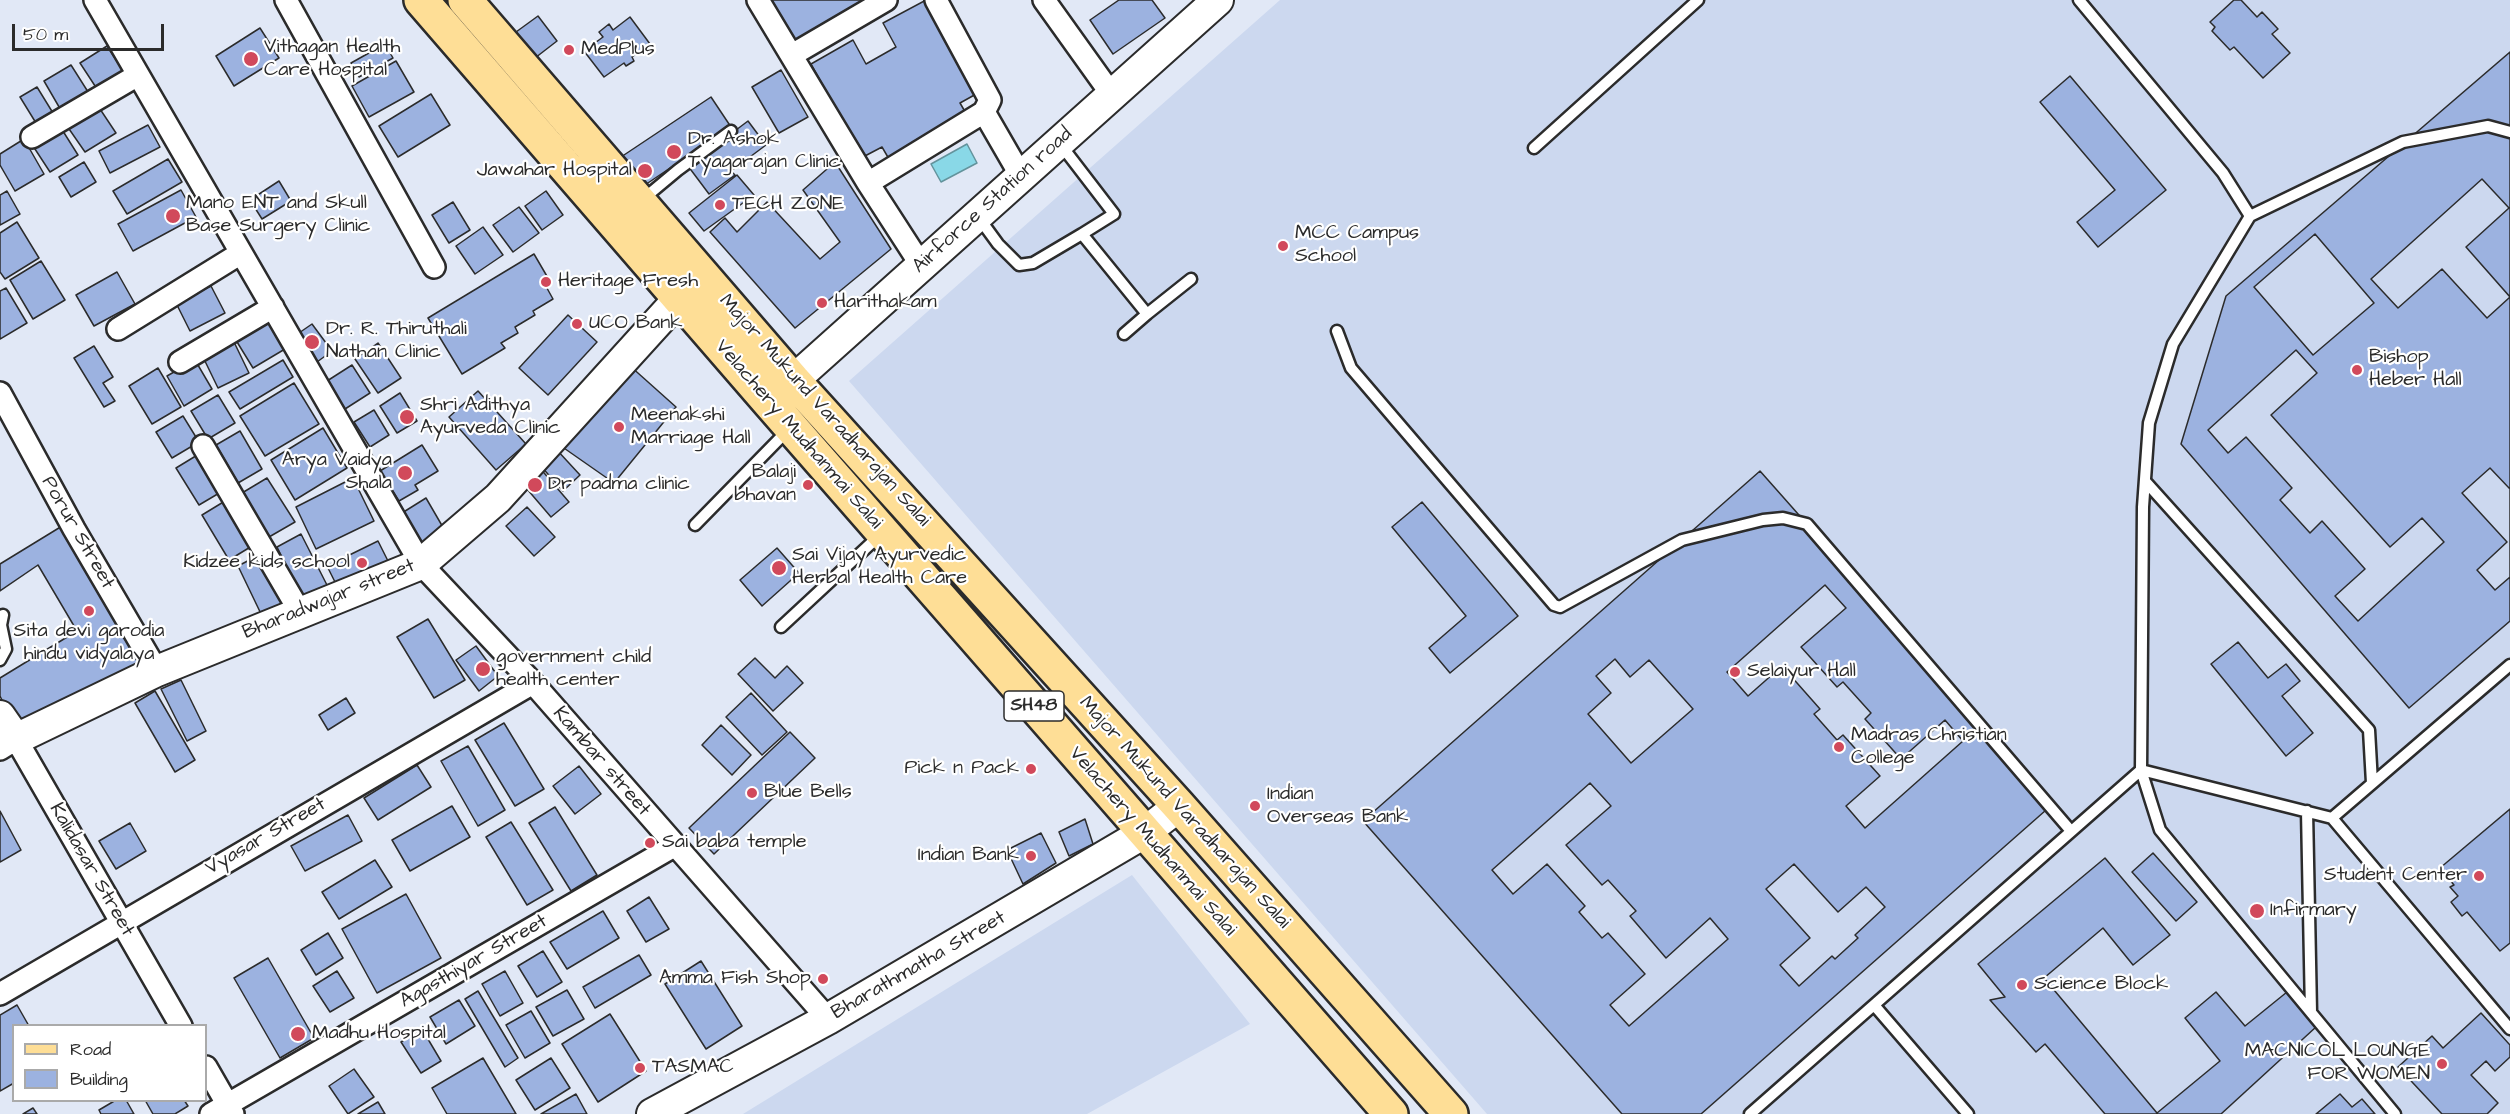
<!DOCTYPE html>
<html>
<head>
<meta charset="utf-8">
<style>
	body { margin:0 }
	#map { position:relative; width:2510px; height:1114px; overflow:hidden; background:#e1e8f6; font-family:"Architects Daughter",sans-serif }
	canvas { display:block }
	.legend { position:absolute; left:12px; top:1024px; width:195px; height:78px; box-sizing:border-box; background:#fff; border:2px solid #aaa; margin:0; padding:8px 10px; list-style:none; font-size:18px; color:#2b2b2b }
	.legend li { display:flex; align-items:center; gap:12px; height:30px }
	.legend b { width:30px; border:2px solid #aaa }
	.scale { position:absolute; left:12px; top:24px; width:152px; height:27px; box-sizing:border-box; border:3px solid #2b2b2b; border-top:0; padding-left:8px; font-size:18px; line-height:21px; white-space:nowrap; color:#2b2b2b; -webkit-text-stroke:4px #fff; paint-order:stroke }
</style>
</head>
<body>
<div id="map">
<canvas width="2510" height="1114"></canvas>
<ul class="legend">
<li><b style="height:8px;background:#fede96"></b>Road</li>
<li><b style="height:16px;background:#9cb2e0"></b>Building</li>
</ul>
<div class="scale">50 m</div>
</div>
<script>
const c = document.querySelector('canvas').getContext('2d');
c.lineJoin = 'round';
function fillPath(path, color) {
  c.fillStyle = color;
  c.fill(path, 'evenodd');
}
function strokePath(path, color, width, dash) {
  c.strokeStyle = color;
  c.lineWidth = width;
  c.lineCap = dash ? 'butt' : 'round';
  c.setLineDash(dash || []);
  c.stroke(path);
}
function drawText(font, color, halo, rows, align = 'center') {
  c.font = font + ' "Architects Daughter",sans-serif';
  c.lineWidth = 4.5;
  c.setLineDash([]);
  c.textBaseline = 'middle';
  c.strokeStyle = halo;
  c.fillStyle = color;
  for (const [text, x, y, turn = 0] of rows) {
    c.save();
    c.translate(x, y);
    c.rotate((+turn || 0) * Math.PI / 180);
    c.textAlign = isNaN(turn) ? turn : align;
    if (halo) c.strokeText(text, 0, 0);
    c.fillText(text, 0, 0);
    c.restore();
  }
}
fillPath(new Path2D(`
	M1280,0H2510V1114H1487L849,381Z
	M1132,875L1250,1024L1087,1114H743Z`), '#ccd8ef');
const water = new Path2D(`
	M967,144L977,163L941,182L931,164Z`);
fillPath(water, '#89d8e7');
strokePath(water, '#63939c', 1.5);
const building = new Path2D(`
	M771,0H871L795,43Z
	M926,0L978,93L960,103L967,115L889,159L882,147L863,157L811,64L853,40L866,64L896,47L883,23Z
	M1119,0H1152L1165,18L1113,54L1090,20Z
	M2234,0H2241L2257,17L2262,12L2278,29L2272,34L2290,53L2263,78L2234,47L2230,50L2212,31L2215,27L2210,22Z
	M538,16L557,41L535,58L516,32Z
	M630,17L650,44L632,57L634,61L626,66L624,63L604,77L584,51L603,37L599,32L609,24L613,30Z
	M260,28L279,58L234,86L216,56Z
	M385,44L393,58L359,77L351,63Z
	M107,46L126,75L99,92L80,63Z
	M2510,52V621L2409,708L2181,444L2226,296Z
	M396,61L414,92L369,117L352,86Z
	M71,65L90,95L62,112L44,81Z
	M781,70L808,117L779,133L752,87Z
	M2070,76L2166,190L2098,247L2077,222L2115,190L2040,102Z
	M37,87L53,113L36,123L20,97Z
	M431,94L450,125L398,157L379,126Z
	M711,97L731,127L639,189L618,159Z
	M98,106L116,133L85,152L67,126Z
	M748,121L766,145L731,171L735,175L709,194L688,166Z
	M148,125L160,147L110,173L99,151Z
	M61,128L78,155L50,172L33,146Z
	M24,139L44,174L15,191L0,165V154Z
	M168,159L182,182L127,214L113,191Z
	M84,162L96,182L71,197L59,177Z
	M835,162L891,249L795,328L710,232L725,218L737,232L767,202L820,259L840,242L803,190Z
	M737,175L754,195L704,231L689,213Z
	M2482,179L2509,208L2466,247L2510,297L2487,318L2442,269L2398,308L2371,279Z
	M279,181L291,201L262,219L250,200Z
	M181,190L196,217L133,251L118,224Z
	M7,191L20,214L0,225V195Z
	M546,191L563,215L542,230L525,206Z
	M453,202L470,230L449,243L432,215Z
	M519,207L539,233L513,252L493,225Z
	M17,222L39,258L5,279L0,272V233Z
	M483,227L503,255L475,274L456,246Z
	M2315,234L2374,303L2313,355L2254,287Z
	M534,254L548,278L543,281L553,299L533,311L535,315L515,327L518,333L501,343L505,348L462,374L428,318Z
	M41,261L65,300L33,319L10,280Z
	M117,272L135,304L94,326L76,295Z
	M211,286L225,313L190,331L176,303Z
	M6,288L27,323L0,339V291Z
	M568,315L597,342L548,395L519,368Z
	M266,317L285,349L253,368L234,337Z
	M312,324L332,351L317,362L296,335Z
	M233,340L249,373L218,388L202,355Z
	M378,343L401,378L378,393L355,359Z
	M94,346L113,377L103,383L115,401L104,407L74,358Z
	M2296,350L2317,373L2271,415L2390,547L2422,518L2444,542L2358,621L2335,596L2365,569L2322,521L2310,533L2280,500L2292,488L2246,437L2228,453L2208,430Z
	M195,360L212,389L184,406L167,376Z
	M283,360L293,377L240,409L229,392Z
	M352,365L370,393L345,409L327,381Z
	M629,365L676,407L614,483L561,446Z
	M158,368L181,407L152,424L129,386Z
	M294,383L319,424L265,456L240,416Z
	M478,391L526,444L496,470L449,417Z
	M400,393L417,421L397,433L380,406Z
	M218,395L235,423L208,439L191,411Z
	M374,410L389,435L370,447L354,422Z
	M183,416L199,442L172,458L156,432Z
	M323,428L347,468L295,500L271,460Z
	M240,431L262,469L238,483L216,445Z
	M422,445L438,471L415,485L418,490L399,501L380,471Z
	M556,449L580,475L563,491L539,464Z
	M199,454L221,492L199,505L176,468Z
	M539,467L569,502L551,517L521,482Z
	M2490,468L2510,489V577L2495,590L2477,570L2507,542L2462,493Z
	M1760,471L2054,803L1701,1114H1622L1363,821Z
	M267,478L295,522L269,537L242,493Z
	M353,478L374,521L316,549L296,507Z
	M426,498L444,529L421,543L402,513Z
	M225,501L252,546L229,560L202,515Z
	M1422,502L1518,616L1450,673L1429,648L1466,616L1392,527Z
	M527,507L555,537L534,556L506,526Z
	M67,523L142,668L16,729L0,696V678L77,631L38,565L0,591V564Z
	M301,534L329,589L304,602L277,547Z
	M378,541L388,561L337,586L327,566Z
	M777,548L799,573L762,606L740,580Z
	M259,555L284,608L263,618L238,566Z
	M1825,585L1846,608L1801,647L1837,687L1843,682L1871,713L1865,719L1901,759L1945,720L1963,741L1865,828L1846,806L1880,776L1843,735L1837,740L1814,714L1820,709L1782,666L1748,696L1727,672Z
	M428,619L465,680L434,698L397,637Z
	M2238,642L2268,678L2286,664L2300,681L2282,696L2313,733L2286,756L2211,664Z
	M476,646L498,676L479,691L456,660Z
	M755,658L775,678L787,666L803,683L773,711L738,674Z
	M1615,659L1630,677L1649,660L1693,709L1631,763L1588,714L1611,693L1596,676Z
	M181,680L206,731L187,741L161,689Z
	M155,691L195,760L175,772L135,703Z
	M751,693L787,732L762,755L726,717Z
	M346,698L355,713L328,730L319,715Z
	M504,723L544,789L515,806L475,740Z
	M721,725L751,755L732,775L702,745Z
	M790,732L815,758L714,854L689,828Z
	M468,746L505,810L478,826L441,761Z
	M417,765L431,787L378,820L364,798Z
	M579,766L601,794L575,814L553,786Z
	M1590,783L1611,806L1566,845L1602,885L1608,880L1636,911L1630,916L1666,958L1710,918L1728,939L1629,1026L1610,1005L1645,974L1608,933L1602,938L1579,912L1585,906L1547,864L1513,894L1492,870Z
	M452,806L470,837L410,871L392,840Z
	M555,807L597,875L571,891L529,823Z
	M2510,809V943L2500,951L2467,912L2462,916L2451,902L2458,896L2450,887L2454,885L2440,868Z
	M0,811L21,850L0,862Z
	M348,815L362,841L305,871L291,846Z
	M1085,819L1093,844L1069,856L1059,832Z
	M511,822L553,890L527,905L486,837Z
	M130,823L146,851L116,869L99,841Z
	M1041,833L1056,863L1023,884L1007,850Z
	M2153,853L2197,902L2176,921L2132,872Z
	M2105,858L2170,935L2133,965L2103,928L2044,978L2157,1113L2220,1061L2185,1018L2216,992L2245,1026L2287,992L2316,1027L2221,1114H2105L2045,1044L2036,1052L1990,1000L2005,997L1978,964Z
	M375,860L392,887L339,919L322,892Z
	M1794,864L1838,912L1866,887L1885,907L1855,935L1858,938L1835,959L1832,956L1799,986L1780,965L1810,938L1766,889Z
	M406,894L441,958L377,993L342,929Z
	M649,897L669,929L646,942L627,911Z
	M603,911L619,938L567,969L550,942Z
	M328,933L343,958L316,975L301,950Z
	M543,951L562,982L537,997L518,966Z
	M639,955L651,975L595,1008L583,987Z
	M268,958L314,1038L280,1058L234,978Z
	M701,961L742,1026L706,1049L665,984Z
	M337,971L354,998L330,1012L313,986Z
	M505,971L523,1003L500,1016L482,984Z
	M567,990L584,1019L553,1036L536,1007Z
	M478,991L518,1058L505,1067L465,999Z
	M459,1000L475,1026L446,1044L430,1017Z
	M17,1005L29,1026H14V1083L0,1091V1015Z
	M531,1011L550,1043L525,1058L506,1025Z
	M2481,1013L2510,1045V1057L2495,1071L2486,1061L2471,1075L2498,1103L2487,1114H2442L2398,1067L2432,1036L2443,1048Z
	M610,1014L646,1071L598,1102L562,1044Z
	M422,1029L441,1061L421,1073L401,1042Z
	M483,1058L516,1114H447L432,1088Z
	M551,1058L570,1088L535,1110L516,1080Z
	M354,1069L374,1097L348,1114L329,1086Z
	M576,1094L587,1114H541Z
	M2340,1094L2352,1107L2362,1099L2375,1114H2316Z
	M116,1100H126L134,1114H101L99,1110Z
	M145,1100H184L188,1106L175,1114H153Z
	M378,1102L385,1114H358Z
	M33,1108L37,1114H23Z`);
fillPath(building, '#9cb2e0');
strokePath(building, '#2b2b2b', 1.5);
const lane = new Path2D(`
	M2079,0L2223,173L2250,216L2173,344L2149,423L2143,507L2141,770L2160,830L2395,1114
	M1061,145L1114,214L1082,234L1147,314L1124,334
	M1534,148L1698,0
	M642,200L678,170L731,131
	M2250,216L2403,142L2488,126L2510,132
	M979,218L998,244L1019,265L1033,263L1082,234
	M1147,314L1191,279
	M1337,331L1351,368L1554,605L1560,607L1682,540L1763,520L1783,518L1807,524L2071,831
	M2145,481L2369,730L2372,783
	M695,525L788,430
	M781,627L880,535
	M0,660L6,649L1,625L3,615
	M2307,811L2311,1012
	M2332,818L2510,665
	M1874,1005L1968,1114
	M1750,1114L2141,770L2332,818L2510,1029`);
const street = new Path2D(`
	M95,0L421,564L533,683L828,1019
	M286,0L434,267
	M758,0L868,183L921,265
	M1044,0L1112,95
	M792,55L886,0
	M984,112L1021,176
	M32,137L138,75
	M868,183L984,112L990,100L936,0
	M118,329L241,253
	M180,362L273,307
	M0,393L74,529L157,671
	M203,446L300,612
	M0,749L16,739L181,1026
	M0,994L533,683
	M206,1067L233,1114
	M211,1114L674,846`);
const secondary = new Path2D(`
	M776,396L1218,0
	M0,716L16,739L157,671L421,564L498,498L695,281
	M652,1114L828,1019L1144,833L1179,806`);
const primary = new Path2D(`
	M421,0L769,402L1391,1114
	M465,0L793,380L1179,806L1451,1114`);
strokePath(lane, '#2b2b2b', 15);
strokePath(street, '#2b2b2b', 26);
strokePath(secondary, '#2b2b2b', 34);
strokePath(primary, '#2b2b2b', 38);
strokePath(lane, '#fff', 10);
strokePath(street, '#fff', 21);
strokePath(secondary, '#fff', 30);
strokePath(primary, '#fede96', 33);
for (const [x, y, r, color] of [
	[569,50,6,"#d1495b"],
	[251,59,8,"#d1495b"],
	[674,152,8,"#d1495b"],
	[645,171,8,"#d1495b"],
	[720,205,6,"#d1495b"],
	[173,216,8,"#d1495b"],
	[1283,246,6,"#d1495b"],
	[546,282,6,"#d1495b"],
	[822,303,6,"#d1495b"],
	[577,324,6,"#d1495b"],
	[312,342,8,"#d1495b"],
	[2357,370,6,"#d1495b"],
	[407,417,8,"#d1495b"],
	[619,427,6,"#d1495b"],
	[405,473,8,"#d1495b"],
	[535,485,8,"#d1495b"],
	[808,485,6,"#d1495b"],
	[362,563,6,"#d1495b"],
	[779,568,8,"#d1495b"],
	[89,611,6,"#d1495b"],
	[483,669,8,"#d1495b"],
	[1735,672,6,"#d1495b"],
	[1839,747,6,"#d1495b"],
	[1031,769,6,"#d1495b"],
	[752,793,6,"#d1495b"],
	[1255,806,6,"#d1495b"],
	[650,843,6,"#d1495b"],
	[1031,856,6,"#d1495b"],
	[2479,876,6,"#d1495b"],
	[2257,911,8,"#d1495b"],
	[823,979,6,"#d1495b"],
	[2022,985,6,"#d1495b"],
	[298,1034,8,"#d1495b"],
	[2442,1064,6,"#d1495b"],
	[640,1068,6,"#d1495b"]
]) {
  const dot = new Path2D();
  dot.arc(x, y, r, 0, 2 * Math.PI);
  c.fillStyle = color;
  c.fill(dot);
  strokePath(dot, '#fff', 2);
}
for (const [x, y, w] of [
	[1034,706,60]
]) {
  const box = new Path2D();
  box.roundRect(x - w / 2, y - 15, w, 30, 4.5);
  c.fillStyle = '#fff';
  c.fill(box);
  strokePath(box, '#2b2b2b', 1.5);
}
drawText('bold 18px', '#2b2b2b', null, [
	["SH48",1034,706]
]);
drawText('20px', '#2b2b2b', '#fff', [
	["Vithagan Health",264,48],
	["Care Hospital",264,71],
	["MedPlus",581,50],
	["Dr. Ashok",688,140],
	["Tyagarajan Clinic",688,163],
	["Jawahar Hospital",632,171,"right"],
	["Mano ENT and Skull",186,204],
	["Base Surgery Clinic",186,227],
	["TECH ZONE",732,205],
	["MCC Campus",1295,234],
	["School",1295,257],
	["Heritage Fresh",558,282],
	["Harithakam",834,303],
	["UCO Bank",589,324],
	["Dr. R. Thiruthali",326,330],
	["Nathan Clinic",326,353],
	["Bishop",2369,358],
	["Heber Hall",2369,381],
	["Shri Adithya",420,406],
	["Ayurveda Clinic",420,429],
	["Meenakshi",631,416],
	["Marriage Hall",631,439],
	["Arya Vaidya",392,461,"right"],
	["Shala",392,484,"right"],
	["Balaji",796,473,"right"],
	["bhavan",796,496,"right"],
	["Dr padma clinic",548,485],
	["Sai Vijay Ayurvedic",792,556],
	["Herbal Health Care",792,579],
	["Kidzee kids school",350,563,"right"],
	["Sita devi garodia",89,632,"center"],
	["hindu vidyalaya",89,655,"center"],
	["government child",496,658],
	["health center",496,681],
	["Selaiyur Hall",1747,672],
	["Madras Christian",1851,736],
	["College",1851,759],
	["Pick n Pack",1019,769,"right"],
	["Blue Bells",764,793],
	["Indian",1267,795],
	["Overseas Bank",1267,818],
	["Sai baba temple",662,843],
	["Indian Bank",1019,856,"right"],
	["Student Center",2467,876,"right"],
	["Infirmary",2270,911],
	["Amma Fish Shop",811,979,"right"],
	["Science Block",2034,985],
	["Madhu Hospital",312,1034],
	["MACNICOL LOUNGE",2430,1052,"right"],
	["FOR WOMEN",2430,1075,"right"],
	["TASMAC",652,1068]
], 'left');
drawText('20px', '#2b2b2b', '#fff', [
	["Airforce Station road",993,201,-42],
	["Major Mukund Varadharajan Salai",824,411,48],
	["Velachery Mudhanmai Salai",798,435,49],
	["Porur Street",77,533,60],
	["Bharadwajar street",329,600,-22],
	["Kambar street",601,762,49],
	["Major Mukund Varadharajan Salai",1184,813,48],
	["Vyasar Street",266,837,-30],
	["Velachery Mudhanmai Salai",1152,842,49],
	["Kalidasar Street",91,870,60],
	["Agasthiyar Street",474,962,-30],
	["Bharathmatha Street",919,966,-30]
]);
</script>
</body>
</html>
